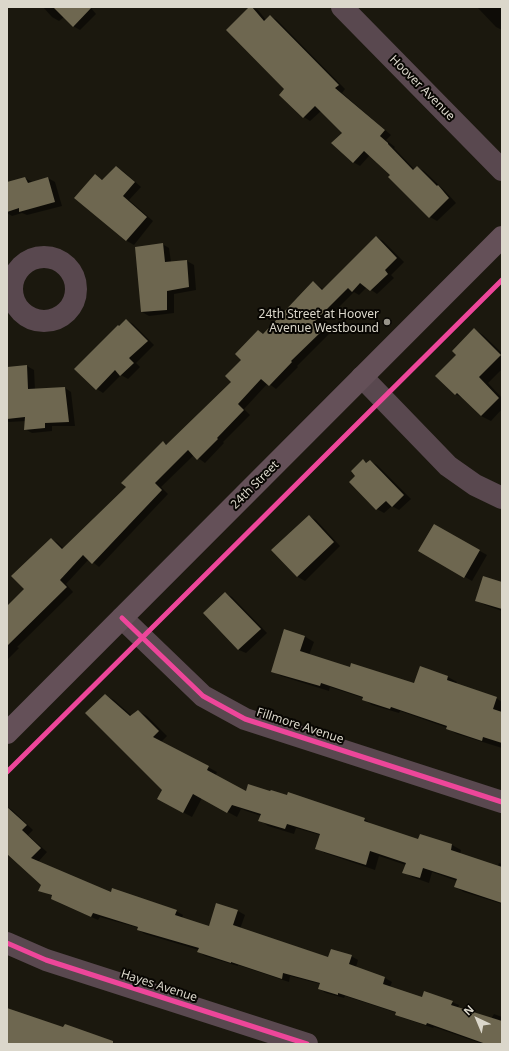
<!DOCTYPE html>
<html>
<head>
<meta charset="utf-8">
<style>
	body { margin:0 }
	#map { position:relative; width:509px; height:1051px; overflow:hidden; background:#1b180e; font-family:"Noto Sans",sans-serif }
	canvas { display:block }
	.frame { position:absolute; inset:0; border:8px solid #dbd7cb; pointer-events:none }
	.north { position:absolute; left:457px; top:999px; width:40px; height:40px; -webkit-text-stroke:3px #080602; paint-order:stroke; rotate:316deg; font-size:11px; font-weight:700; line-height:16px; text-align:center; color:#dbd7cb }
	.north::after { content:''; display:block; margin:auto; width:14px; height:18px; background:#dbd7cb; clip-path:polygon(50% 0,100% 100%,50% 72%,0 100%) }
</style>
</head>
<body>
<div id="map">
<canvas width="509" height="1051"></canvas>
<div class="frame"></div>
<div class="north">N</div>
</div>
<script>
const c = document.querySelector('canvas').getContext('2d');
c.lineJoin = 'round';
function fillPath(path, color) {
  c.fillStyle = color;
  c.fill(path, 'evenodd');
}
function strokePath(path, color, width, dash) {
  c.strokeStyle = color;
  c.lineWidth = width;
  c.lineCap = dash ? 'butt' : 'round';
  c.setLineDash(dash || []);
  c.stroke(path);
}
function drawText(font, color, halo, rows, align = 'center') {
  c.font = font + ' "Noto Sans",sans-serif';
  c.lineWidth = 4;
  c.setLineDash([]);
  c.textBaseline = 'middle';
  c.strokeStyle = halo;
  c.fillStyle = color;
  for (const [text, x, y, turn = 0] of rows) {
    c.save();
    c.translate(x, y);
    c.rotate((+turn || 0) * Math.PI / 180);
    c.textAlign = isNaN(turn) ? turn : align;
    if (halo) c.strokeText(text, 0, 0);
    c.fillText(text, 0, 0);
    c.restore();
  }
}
fillPath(new Path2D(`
	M43,7H90L96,14L80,30L73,26L64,17L59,21L52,17Z
	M250,7L258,10L266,20L270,16L277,20L345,89L342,93L391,135L386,140L395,147L394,148L414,169L417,167L424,171L445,191L456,203L437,221L430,217L389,177L392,175L370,155L360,166L353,162L343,133L321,111L310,121L304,117L286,89Z
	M477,7H502V30L496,27Z
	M116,167L123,171L141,187L129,200L153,221L134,245L127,241L76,198L95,175L103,180Z
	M25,178L32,182L48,178L55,182L62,206L27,215L22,213L12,216L7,213V183Z
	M376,237L383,241L404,262L391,275L394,278L377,294L367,287L359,295L354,292L321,325L330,333L297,366L298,367L276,389L268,383L244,409L250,415L223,442L224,443L205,463L194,455L161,487L168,494L99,567L89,559L66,584L73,592L17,647L19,648L7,660V608L25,589L51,539L58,543L64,549L127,487L163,443L168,445L232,382L242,360L264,334L313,282L324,290Z
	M162,244L169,248L171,262L187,261L194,265L196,290L174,294V313L149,316L142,312Z
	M126,320L133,324L154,345L136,363L140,367L128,379L121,375L103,393L97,389L119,327Z
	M474,329L483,335L502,353V369L488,383L502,398V409L491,421L481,416L465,399L455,394L457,355Z
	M27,366L34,370L35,390L65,388L71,392L75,426H52V431L32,433L25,429L26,421L9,422L7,421V368Z
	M363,461L367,463L370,461L377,465L411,499L399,510L392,506L384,513L377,509L350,482L357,476Z
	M309,516L316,520L340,546L305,581L298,577L273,550Z
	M434,525L487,555L472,581L420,551Z
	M502,583V611L485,605L476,600Z
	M225,593L232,597L267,633L246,653L239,650L204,613Z
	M304,636L314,642L309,655L351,668L415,685L421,667L448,677L457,682L456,684L496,698L502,702V748L457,734L448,729V728L400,711L399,713L372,705L363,699V698L330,687L329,691L281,676L272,671Z
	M105,695L114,700L132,716L138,711L147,716L167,736L161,742L217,772L215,776L247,792L364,819L373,825L419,840L421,835L452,845L461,850L460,854L498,866L499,863L502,864V904L464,892L455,887L457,881L432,872L429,883L412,877L404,872L406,865L379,856L375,870L325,853L316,848L320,835L296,828L294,834L268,826L260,820L261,816L241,809L237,817L202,798L192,817L167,804L163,789Z
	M7,807L12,810L33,830L28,835L47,852L38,862L112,894L176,911L183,915L182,918L210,927L217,905L238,911L245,915L240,929L328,958L351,956L358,960L356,967L385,978L392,982L390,987L422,998L452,1002L459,1005L458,1008L491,1019L494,1014L502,1017V1044H483L434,1027L433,1028L403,1018L396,1014L397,1013L345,996L344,998L326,993L319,989L320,984L290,976L289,982L238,965V966L205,956L199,952V950L145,934L138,930L139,928L100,917L98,920L59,903L52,899V896L40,890L42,885L9,854L7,856Z`), '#0007');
fillPath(new Path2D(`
	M53,7H92L73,27Z
	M249,7H252L264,21L270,15L339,85L335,88L385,130L380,136L388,143V144L413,170L417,166L437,186L438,185L449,198L429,218L388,177L390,175L364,151L353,163L331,143L342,133L315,106L303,118L279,95L284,89L226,30Z
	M116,166L135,182L123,196L147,217L126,241L74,198L95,174L102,180Z
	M25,177L28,183L48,177L55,202L19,212V208L7,212V182Z
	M376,236L397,258L385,270L388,274L370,291L360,283L352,292L348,288L315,321L324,329L291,361L292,362L269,386L261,379L238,404L244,410L217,438L218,439L197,460L188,450L155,483L162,490L92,564L83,555L60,580L67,587L7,646V606L24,589L11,576L51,538L62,549L126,487L121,483L163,441L166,445L231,382L225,376L241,360L235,354L258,330L263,334L313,281L322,290Z
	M163,243L165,262L187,260L189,287L167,291V310L141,312L135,247Z
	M126,319L148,341L129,358L134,363L120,376L115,370L96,390L74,369L118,325L119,326Z
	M474,328L501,355L479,377L499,398L481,416L457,393L455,395L435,376L456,355L452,351Z
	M27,365L28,389L65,387L69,422L45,423V428L24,430L25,417L7,419V367Z
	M363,459L366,463L370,460L404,495L392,507L386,501L376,510L349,482L355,476L351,471Z
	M309,515L334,542L297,577L271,550Z
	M434,524L480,550L464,578L418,551Z
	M483,576L502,582V609L475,601Z
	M225,592L261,629L238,650L203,613Z
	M284,629L305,636L300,651L350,667L351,663L414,683L420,666L448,676L447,680L497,697L493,709L502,712V743L483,737L482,741L446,729L447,726L391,707L390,709L362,700L363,697L321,683L320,686L271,672Z
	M105,694L130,716L138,710L159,731L153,737L209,766L207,770L246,791L248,784L270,791L271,790L287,795L288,792L365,818L364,821L418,839L420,834L452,844L451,850L502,867V903L454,887L457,879L423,868L420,878L402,873L406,863L370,851L366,865L315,849L320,834L287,824L285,829L258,821L261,814L232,805L227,813L193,794L183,813L157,799L162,790L85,713Z
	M7,807L27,825L22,830L41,848L31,858L111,892L112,888L177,910L175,915L209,926L216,903L238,910L233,925L328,957L331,949L352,955L349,964L385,977L383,984L422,997L424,991L453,1001L451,1005L502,1021V1044H486L427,1023L426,1025L395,1015L396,1012L338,993V995L318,989L320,983L283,973L282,979L231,962V963L197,952L199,948L137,930L138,927L93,913L91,917L51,899L52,895L38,891L41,885L7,854Z
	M7,1008L63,1027L65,1024L113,1041V1044H7Z`), '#6e6750');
strokePath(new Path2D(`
	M342,7L502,170
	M12 289a32 32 0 1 1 64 0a32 32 0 1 1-64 0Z
	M362,377L448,466L475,485L502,498
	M122,618L203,696L245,719L502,802
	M7,943L46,960L307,1044`), '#59484f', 22);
strokePath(new Path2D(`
	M7,733L502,237`), '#645058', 22);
strokePath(new Path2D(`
	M122,618L203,696L245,719L502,802
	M7,772L502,280
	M7,943L46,960L307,1044`), '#ed469a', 5);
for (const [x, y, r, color] of [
	[387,322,4,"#989489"]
]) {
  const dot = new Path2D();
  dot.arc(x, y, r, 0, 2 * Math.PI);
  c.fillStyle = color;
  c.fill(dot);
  strokePath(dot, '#080602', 1.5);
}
drawText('12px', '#dbd7cb', '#080602', [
	["Hoover Avenue",422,88,45],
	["24th Street",255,485,-45],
	["Fillmore Avenue",300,726,18],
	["Hayes Avenue",159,986,18]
]);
drawText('12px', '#dbd7cb', '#080602', [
	["24th Street at Hoover",379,315],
	["Avenue Westbound",379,329]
], 'right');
</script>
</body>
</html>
